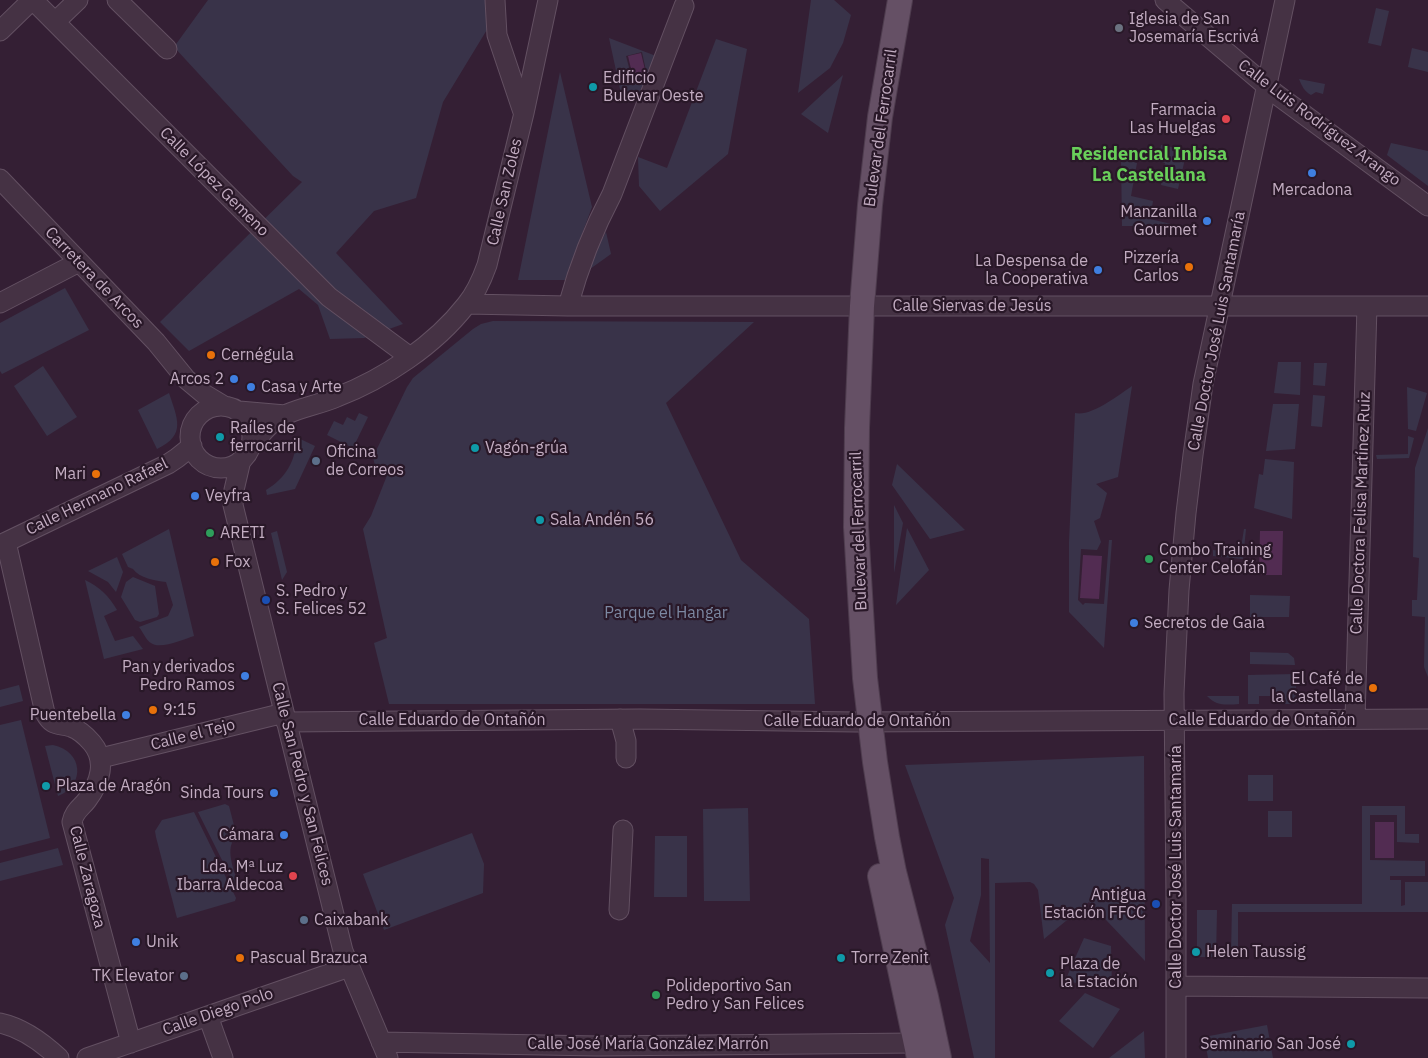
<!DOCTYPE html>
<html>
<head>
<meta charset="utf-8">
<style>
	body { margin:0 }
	canvas { display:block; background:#341f34 }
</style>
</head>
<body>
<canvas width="1428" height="1058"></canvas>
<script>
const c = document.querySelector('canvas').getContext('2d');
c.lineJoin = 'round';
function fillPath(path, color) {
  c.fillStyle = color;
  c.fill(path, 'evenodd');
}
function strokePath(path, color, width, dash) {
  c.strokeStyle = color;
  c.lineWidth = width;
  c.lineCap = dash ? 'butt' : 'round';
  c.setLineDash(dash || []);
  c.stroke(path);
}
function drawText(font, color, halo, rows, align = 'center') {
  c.font = font + ' "IBM Plex Sans",sans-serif';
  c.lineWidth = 4.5;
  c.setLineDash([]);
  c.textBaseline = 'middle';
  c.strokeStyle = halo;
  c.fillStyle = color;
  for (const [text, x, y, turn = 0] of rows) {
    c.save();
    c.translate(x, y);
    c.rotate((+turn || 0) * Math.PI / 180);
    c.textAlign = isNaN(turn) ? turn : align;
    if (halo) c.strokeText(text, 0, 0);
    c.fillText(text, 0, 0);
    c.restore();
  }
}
fillPath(new Path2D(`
	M208,0H505L443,102L416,198L374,211L336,253L403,324L364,338L330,339L318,305L299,289L189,351L160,322L302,182L293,176L174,47Z
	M811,0H834L851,15L843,43L830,68L798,93Z
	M1376,8L1389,11L1381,46L1368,43Z
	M609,38L656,56L639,99L623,103ZM642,52L647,75L632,79L626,56Z
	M716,39L747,49L728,154L660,211L639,186L638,157L667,168Z
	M1412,48L1428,52V72L1408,67Z
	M560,72L592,207L565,280H518Z
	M843,75L828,133L801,114Z
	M1299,79L1325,84L1323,94L1316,92L1311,95C1304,91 1302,86 1299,79Z
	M1391,143L1428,151V186L1387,155Z
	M1161,145L1187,150L1178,189L1161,185L1165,163L1158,161Z
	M1121,158L1137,163L1131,196L1153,201L1150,219L1171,224L1170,226H1122Z
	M606,232L611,254L583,274Z
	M65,288L89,330L2,374L0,371V323Z
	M493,321L754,322L666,403L741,560L809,619L815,704H389L374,643L387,638L363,529L371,516L388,473L375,466L373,457L407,387L413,378L473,329L481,324Z
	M1278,362H1301L1300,395L1274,393Z
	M1314,363H1327L1325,386L1313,385Z
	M43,366L77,417L47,436L14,386Z
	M1132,386L1118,477L1096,484L1107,493L1100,518L1094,521L1101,542L1097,550L1081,549L1078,600L1083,605L1085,603L1104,604L1109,540H1112L1104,648L1069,612V542L1075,413C1091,417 1119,395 1132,386Z
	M1407,387L1427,393L1416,431L1408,429Z
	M169,393C177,418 187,435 157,449L138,410Z
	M1313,395L1325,396L1322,427L1311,426Z
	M1273,404H1299L1295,449L1266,451Z
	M359,413L368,417L353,448L327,435L334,421L343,425L347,417L355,421Z
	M1428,428V677L1424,667L1425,617L1412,616V600H1417L1419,558L1413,557L1415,468Z
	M1408,436L1414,438L1409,458L1377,459L1376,455L1408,454Z
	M296,437L315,446L295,489L267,495L266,490C285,479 297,460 296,437Z
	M1265,459L1294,462L1292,519L1254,508L1259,474L1263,475Z
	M897,464L965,530L930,539L892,485Z
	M894,505L903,523L894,573Z
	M907,528L929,570L896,605Z
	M169,529L194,636C184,639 160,650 151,643C146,640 143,632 139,627L168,616L173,605L166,582C156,581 139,578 133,569L128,567L122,554Z
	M1244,529H1246L1243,559L1213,556V550L1240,554Z
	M277,531L287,572L282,580L271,533Z
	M117,557L123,572L116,592L108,582L88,571Z
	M133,577L155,586L159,614L157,617L140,622L135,620L121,597L126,582Z
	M85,580C100,587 109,596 117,610L104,616L115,641L133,636L143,649L104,659Z
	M1250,595L1290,596L1289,617H1250Z
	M1250,652L1288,653L1294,658L1295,665L1250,664Z
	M1296,674V704H1281V696H1259V704H1248V675Z
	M19,685L23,701L0,707V690Z
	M1207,696H1239V704C1226,705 1216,706 1207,696Z
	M1310,696H1347V703H1310Z
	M21,720L50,838L0,851V725Z
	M53,745C83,751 86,785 58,796L45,746Z
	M1144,756L1145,961L1089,902L1044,939L1038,890L1034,884L1030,882L995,883V1058H974L945,925L954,898L905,765ZM981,858L989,859L990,963L970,941L981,895Z
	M1248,775H1273V801H1248Z
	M225,804L229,806L237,837C223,846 235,872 238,885L235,886L198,812Z
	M1362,806H1405V834H1419V843L1397,842V815H1370V860L1425,861V876H1390V880H1401V906L1405,905V882H1428V912H1238V957H1231L1232,904H1362Z
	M748,808L750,901H704L703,809Z
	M1268,811H1292V837H1268Z
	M194,812L236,898L235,901L177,918L156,837L155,831L162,820Z
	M472,833L484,864L483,893L384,930L363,874Z
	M655,836H687V897H654Z
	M58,848L63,865L0,881V863Z
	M1197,910H1217L1216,957H1197Z
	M1084,938L1111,946L1112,989L1065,981Z
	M1085,993L1120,1009L1093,1048L1059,1021Z
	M1267,1025L1273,1058H1208L1204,1037Z
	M1144,1031L1145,1058H1109Z`), '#393349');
fillPath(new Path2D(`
	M641,53L646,74L633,77L628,56Z
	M1260,531H1283L1282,575H1259Z
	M1083,555L1102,556L1099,599L1080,598Z
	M1375,822H1394V858H1375Z`), '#522c52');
const minor = new Path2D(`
	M33,0L329,297L410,357
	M117,0L167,49
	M495,0L497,35L523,112
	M1165,0L1276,94L1428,206
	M55,22L78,0
	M0,31L32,0
	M0,179L156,342L186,379L204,394L224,406
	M0,303L79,262
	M467,304L568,306H1428
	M568,306C579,266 593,230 612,194L684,6
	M190 437a31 31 0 1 1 62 0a31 31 0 1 1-62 0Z
	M239,411L285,415
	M248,451C258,437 270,421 287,414C303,407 321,404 337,397C384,379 435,345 466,305C476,293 482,279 487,265L524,113L548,0
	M241,460L234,490L233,505L343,951L388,1058
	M6,542L45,713C53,727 57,723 71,727C80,730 86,736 92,743C107,761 100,783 87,800C81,808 74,811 72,822L131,1043
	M0,545L168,464L177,458L192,446
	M620,719L626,741V758
	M1355,719L1367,306
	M286,722L640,719L856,722L1428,719
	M101,758L284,713
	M619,910L623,830
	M1177,986L1428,988
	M208,1016L223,1058
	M0,1023C23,1028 42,1042 59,1058
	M381,1042L597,1046L916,1043
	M87,1058L349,967
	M1176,1058V899L1174,693L1179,590L1186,513L1193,455L1203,384L1285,0`);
const major = new Path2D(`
	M900,0L880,117L870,205L862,306L857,428L856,527L865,678L875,762L887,837L894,872L926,997L939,1058
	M880,876L919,1058`);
strokePath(minor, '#635062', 21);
strokePath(major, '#4e3c4e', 26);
strokePath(minor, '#453244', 19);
strokePath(major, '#655065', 24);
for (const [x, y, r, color] of [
	[1119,28,5,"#6b7280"],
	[593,87,5,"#0f9aa8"],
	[1226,119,5,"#e0444e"],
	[1312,173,5,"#3f7fe0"],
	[1207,221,5,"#3f7fe0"],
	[1189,267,5,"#e8710a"],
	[1098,270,5,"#3f7fe0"],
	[211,355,5,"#e8710a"],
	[234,379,5,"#3f7fe0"],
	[251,387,5,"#3f7fe0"],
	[220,437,5,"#0f9aa8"],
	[475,448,5,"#0f9aa8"],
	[316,461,5,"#5c6f8a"],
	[96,474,5,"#e8710a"],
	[195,496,5,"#3f7fe0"],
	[540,520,5,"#0f9aa8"],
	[210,533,5,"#2e9e5b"],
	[1149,559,5,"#2e9e5b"],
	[215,562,5,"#e8710a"],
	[266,600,5,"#1a4fb4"],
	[1134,623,5,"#3f7fe0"],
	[245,676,5,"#3f7fe0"],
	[1373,688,5,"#e8710a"],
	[153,710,5,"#e8710a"],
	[126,715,5,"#3f7fe0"],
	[46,786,5,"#0f9aa8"],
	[274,793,5,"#3f7fe0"],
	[284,835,5,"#3f7fe0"],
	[293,876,5,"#e0444e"],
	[1156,904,5,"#1a4fb4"],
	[304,920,5,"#5c6f8a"],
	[136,942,5,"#3f7fe0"],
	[1196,952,5,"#0f9aa8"],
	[240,958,5,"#e8710a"],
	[841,958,5,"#0f9aa8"],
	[1050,973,5,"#0f9aa8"],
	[184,976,5,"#5c6f8a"],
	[656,995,5,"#2e9e5b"],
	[1351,1044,5,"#0f9aa8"]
]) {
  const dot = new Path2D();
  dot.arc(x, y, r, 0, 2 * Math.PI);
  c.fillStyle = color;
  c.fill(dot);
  strokePath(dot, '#291828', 2);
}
drawText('16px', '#c2acc1', '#291828', [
	["Iglesia de San",1129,19],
	["Josemaría Escrivá",1129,37],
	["Edificio",603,78],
	["Bulevar Oeste",603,96],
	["Farmacia",1216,110,"right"],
	["Las Huelgas",1216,128,"right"],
	["Mercadona",1312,190,"center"],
	["Manzanilla",1197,212,"right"],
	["Gourmet",1197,230,"right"],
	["Pizzería",1179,258,"right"],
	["Carlos",1179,276,"right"],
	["La Despensa de",1088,261,"right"],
	["la Cooperativa",1088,279,"right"],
	["Cernégula",221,355],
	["Arcos 2",224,379,"right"],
	["Casa y Arte",261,387],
	["Raíles de",230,428],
	["ferrocarril",230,446],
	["Vagón-grúa",485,448],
	["Oficina",326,452],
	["de Correos",326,470],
	["Mari",86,474,"right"],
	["Veyfra",205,496],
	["Sala Andén 56",550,520],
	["ARETI",220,533],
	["Combo Training",1159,550],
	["Center Celofán",1159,568],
	["Fox",225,562],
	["S. Pedro y",276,591],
	["S. Felices 52",276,609],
	["Secretos de Gaia",1144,623],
	["Pan y derivados",235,667,"right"],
	["Pedro Ramos",235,685,"right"],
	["El Café de",1363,679,"right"],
	["la Castellana",1363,697,"right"],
	["9:15",163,710],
	["Puentebella",116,715,"right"],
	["Plaza de Aragón",56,786],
	["Sinda Tours",264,793,"right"],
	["Cámara",274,835,"right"],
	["Lda. Mª Luz",283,867,"right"],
	["Ibarra Aldecoa",283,885,"right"],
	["Antigua",1146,895,"right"],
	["Estación FFCC",1146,913,"right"],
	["Caixabank",314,920],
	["Unik",146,942],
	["Helen Taussig",1206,952],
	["Pascual Brazuca",250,958],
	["Torre Zenit",851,958],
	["Plaza de",1060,964],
	["la Estación",1060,982],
	["TK Elevator",174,976,"right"],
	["Polideportivo San",666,986],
	["Pedro y San Felices",666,1004],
	["Seminario San José",1341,1044,"right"]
], 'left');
drawText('16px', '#c2acc1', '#291828', [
	["Calle Luis Rodríguez Arango",1319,123,37],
	["Bulevar del Ferrocarril",881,128,-82],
	["Calle López Gemeno",214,182,45],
	["Calle San Zoles",505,192,-77],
	["Carretera de Arcos",94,278,46],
	["Calle Siervas de Jesús",972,306],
	["Calle Doctor José Luis Santamaría",1217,331,-79],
	["Calle Hermano Rafael",97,497,-26],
	["Calle Doctora Felisa Martínez Ruiz",1361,513,-88],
	["Bulevar del Ferrocarril",859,531,-92],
	["Calle Eduardo de Ontañón",452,720],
	["Calle Eduardo de Ontañón",1262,720],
	["Calle Eduardo de Ontañón",857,721],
	["Calle el Tejo",193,735,-14],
	["Calle San Pedro y San Felices",302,784,76],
	["Calle Doctor José Luis Santamaría",1176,867,-90],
	["Calle Zaragoza",87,877,76],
	["Calle Diego Polo",218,1012,-19],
	["Calle José María González Marrón",648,1044]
]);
drawText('16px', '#7c88a2', '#291828', [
	["Parque el Hangar",666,613]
]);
drawText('bold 18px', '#69cf5a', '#291828', [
	["Residencial Inbisa",1149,155],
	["La Castellana",1149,176]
]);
</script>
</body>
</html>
